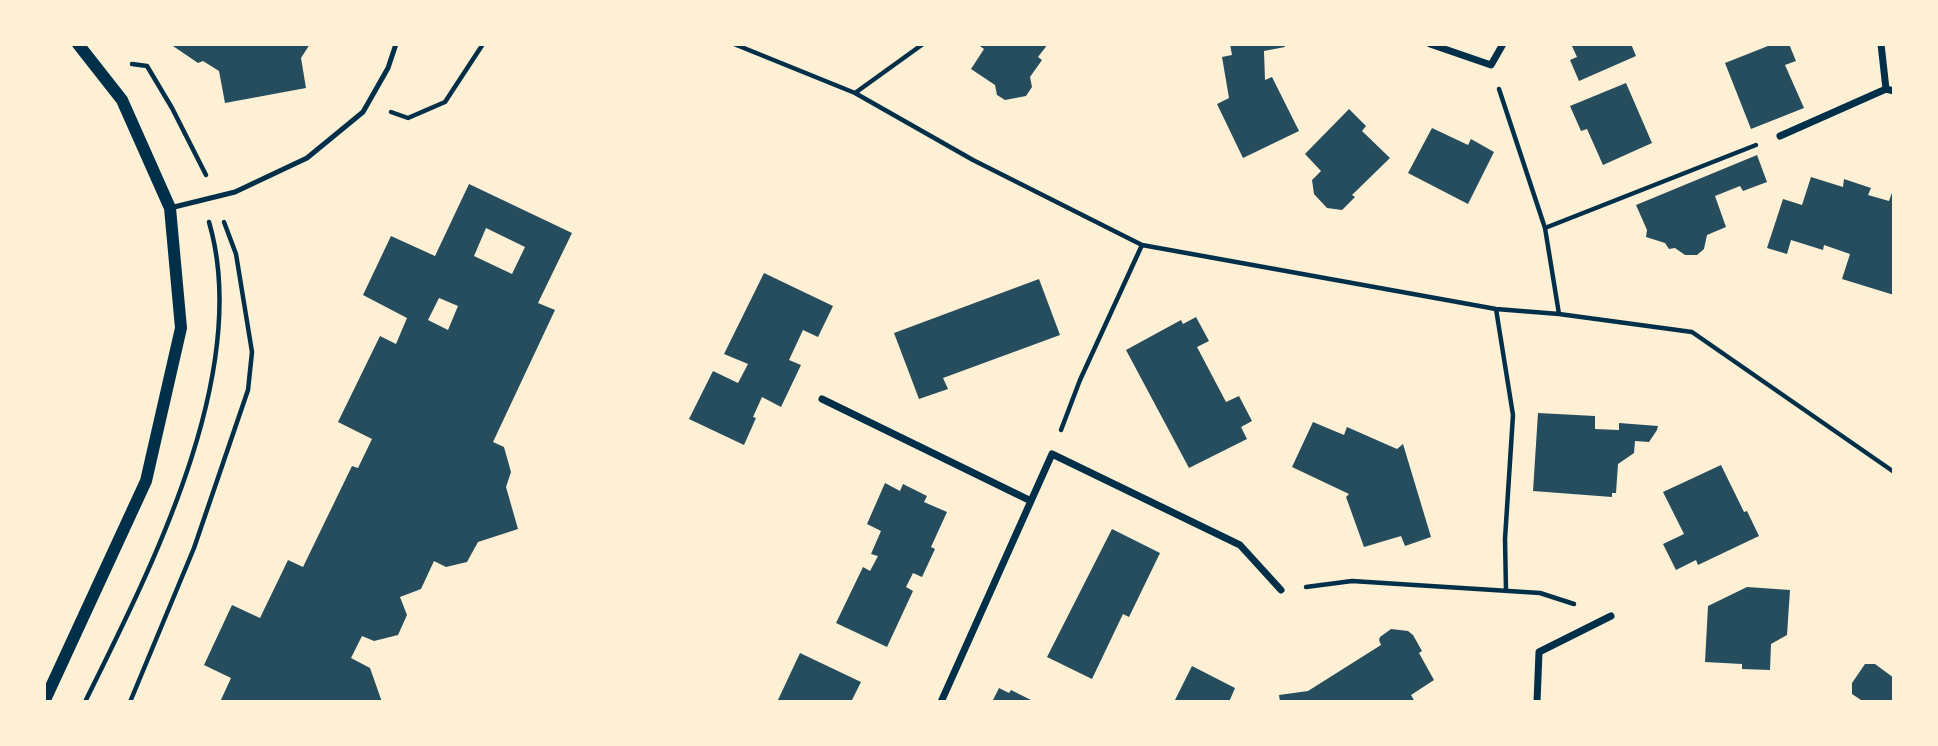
<!DOCTYPE html>
<html>
<head>
<meta charset="utf-8">
<style>
	body { margin:0 }
	#map { position:relative; width:1938px; height:746px; overflow:hidden; background:#fdf0d5; font-family:"IBM Plex Sans",sans-serif }
	canvas { display:block }
	.frame { position:absolute; inset:0; border:46px solid #fdf0d5; pointer-events:none }
</style>
</head>
<body>
<div id="map">
<canvas width="1938" height="746"></canvas>
<div class="frame"></div>
</div>
<script>
const c = document.querySelector('canvas').getContext('2d');
c.lineJoin = 'round';
function fillPath(path, color) {
  c.fillStyle = color;
  c.fill(path, 'evenodd');
}
function strokePath(path, color, width, dash) {
  c.strokeStyle = color;
  c.lineWidth = width;
  c.lineCap = dash ? 'butt' : 'round';
  c.setLineDash(dash || []);
  c.stroke(path);
}
fillPath(new Path2D(`
	M170,44H310L301,58L306,88L225,103L219,71L203,61L198,63Z
	M977,44H1048L1038,57L1042,60L1030,77L1032,87L1026,96L1005,100L997,95L995,85L971,69L984,49Z
	M1230,44H1284L1285,47L1264,51L1265,80L1272,77L1299,131L1243,158L1217,104L1229,98L1222,57L1232,55Z
	M1571,44H1631L1636,56L1579,81L1570,60L1577,57Z
	M1773,44H1789L1796,61L1785,65L1804,108L1751,129L1725,63Z
	M1626,83L1652,143L1603,165L1587,129L1581,131L1570,106Z
	M1349,109L1366,126L1362,131L1390,158L1352,195L1355,197L1342,210L1327,208L1314,194L1312,180L1321,171L1305,154Z
	M1432,128L1468,145L1471,139L1494,152L1468,204L1408,173Z
	M1757,155L1767,182L1743,191L1740,186L1715,196L1726,227L1707,235L1704,249L1697,255H1685L1675,248L1669,249L1665,243L1646,237L1647,230L1636,205Z
	M1811,177L1843,187L1844,179L1871,188L1868,195L1889,201L1894,187V295L1842,279L1850,254L1824,245L1823,250L1791,240L1787,254L1767,248L1783,199L1802,205Z
	M469,184L572,233L538,303L555,310L493,442L504,447L511,472L506,487L518,529L478,542L467,562L446,567L434,561L421,589L400,597L407,615L398,635L374,641L362,636L351,658L370,668L382,702H220L231,678L204,665L232,605L260,618L288,560L303,567L352,466L358,468L372,439L338,422L380,336L396,344L407,318L363,295L391,236L435,256ZM486,228L525,247L512,274L474,256ZM439,298L458,306L448,330L428,320Z
	M764,273L833,306L818,337L803,330L789,360L801,365L781,407L762,397L753,417L756,418L744,445L689,419L713,371L738,383L748,364L724,354Z
	M1039,279L1060,335L943,378L948,389L919,399L894,333Z
	M1196,317L1209,341L1197,347L1226,402L1239,396L1252,421L1241,427L1247,439L1189,468L1126,350L1181,320L1183,324Z
	M1538,413L1595,416V429L1619,430V423L1658,426L1657,430L1649,442L1635,441L1634,453L1618,464L1616,493H1612V497L1533,491Z
	M1313,422L1344,435L1347,427L1397,449L1403,444L1431,537L1405,546L1401,536L1364,547L1346,497L1349,494L1292,467Z
	M1721,465L1744,512L1747,511L1759,536L1698,565L1696,560L1676,570L1663,544L1684,534L1663,492Z
	M885,483L900,491L903,484L927,496L924,502L947,512L931,547L935,549L922,577L913,573L906,587L913,591L887,647L836,623L863,567L870,571L878,556L871,554L881,531L867,524Z
	M1112,529L1160,553L1129,617L1123,614L1092,679L1047,657Z
	M1747,587L1790,590L1787,635L1771,644L1770,670L1742,669V664L1705,662L1708,606Z
	M1391,629L1408,631L1413,635L1422,651L1419,653L1434,680L1411,695L1415,702H1280L1279,695L1308,691L1381,645L1379,640L1380,637Z
	M800,653L861,682L852,700L856,702H777Z
	M1865,664H1875L1894,678V702H1864L1852,694V683Z
	M1192,666L1235,688L1229,702H1174Z
	M999,688L1009,693L1011,690L1035,702H992Z`), '#264d5e');
strokePath(new Path2D(`
	M734,44L855,93L973,160L1142,245L1496,309L1559,314L1692,332L1894,472
	M132,64L147,66L172,108L206,175
	M1499,89L1545,228L1559,314
	M855,93L923,44
	M391,112L408,118L445,102L483,44
	M1545,228L1756,145
	M1496,309L1513,415L1505,539L1506,591
	M1061,430L1080,380L1142,245
	M1306,587L1352,581L1540,593L1574,604
	M85,702C150,570 253,372 209,222
	M130,702L194,548L248,390L252,352L236,254L224,222`), '#003049', 4.5);
strokePath(new Path2D(`
	M170,208L235,192L307,158L363,112L388,68L396,44`), '#003049', 5);
strokePath(new Path2D(`
	M1430,44L1491,65L1503,44
	M1881,44L1886,89L1894,91
	M1780,136L1886,89
	M822,399L1031,501
	M941,702L1052,454L1240,545L1281,590
	M1537,702L1539,652L1611,616`), '#003049', 7);
strokePath(new Path2D(`
	M44,702L146,481L181,328L170,208L122,100L78,44`), '#003049', 12);
</script>
</body>
</html>
